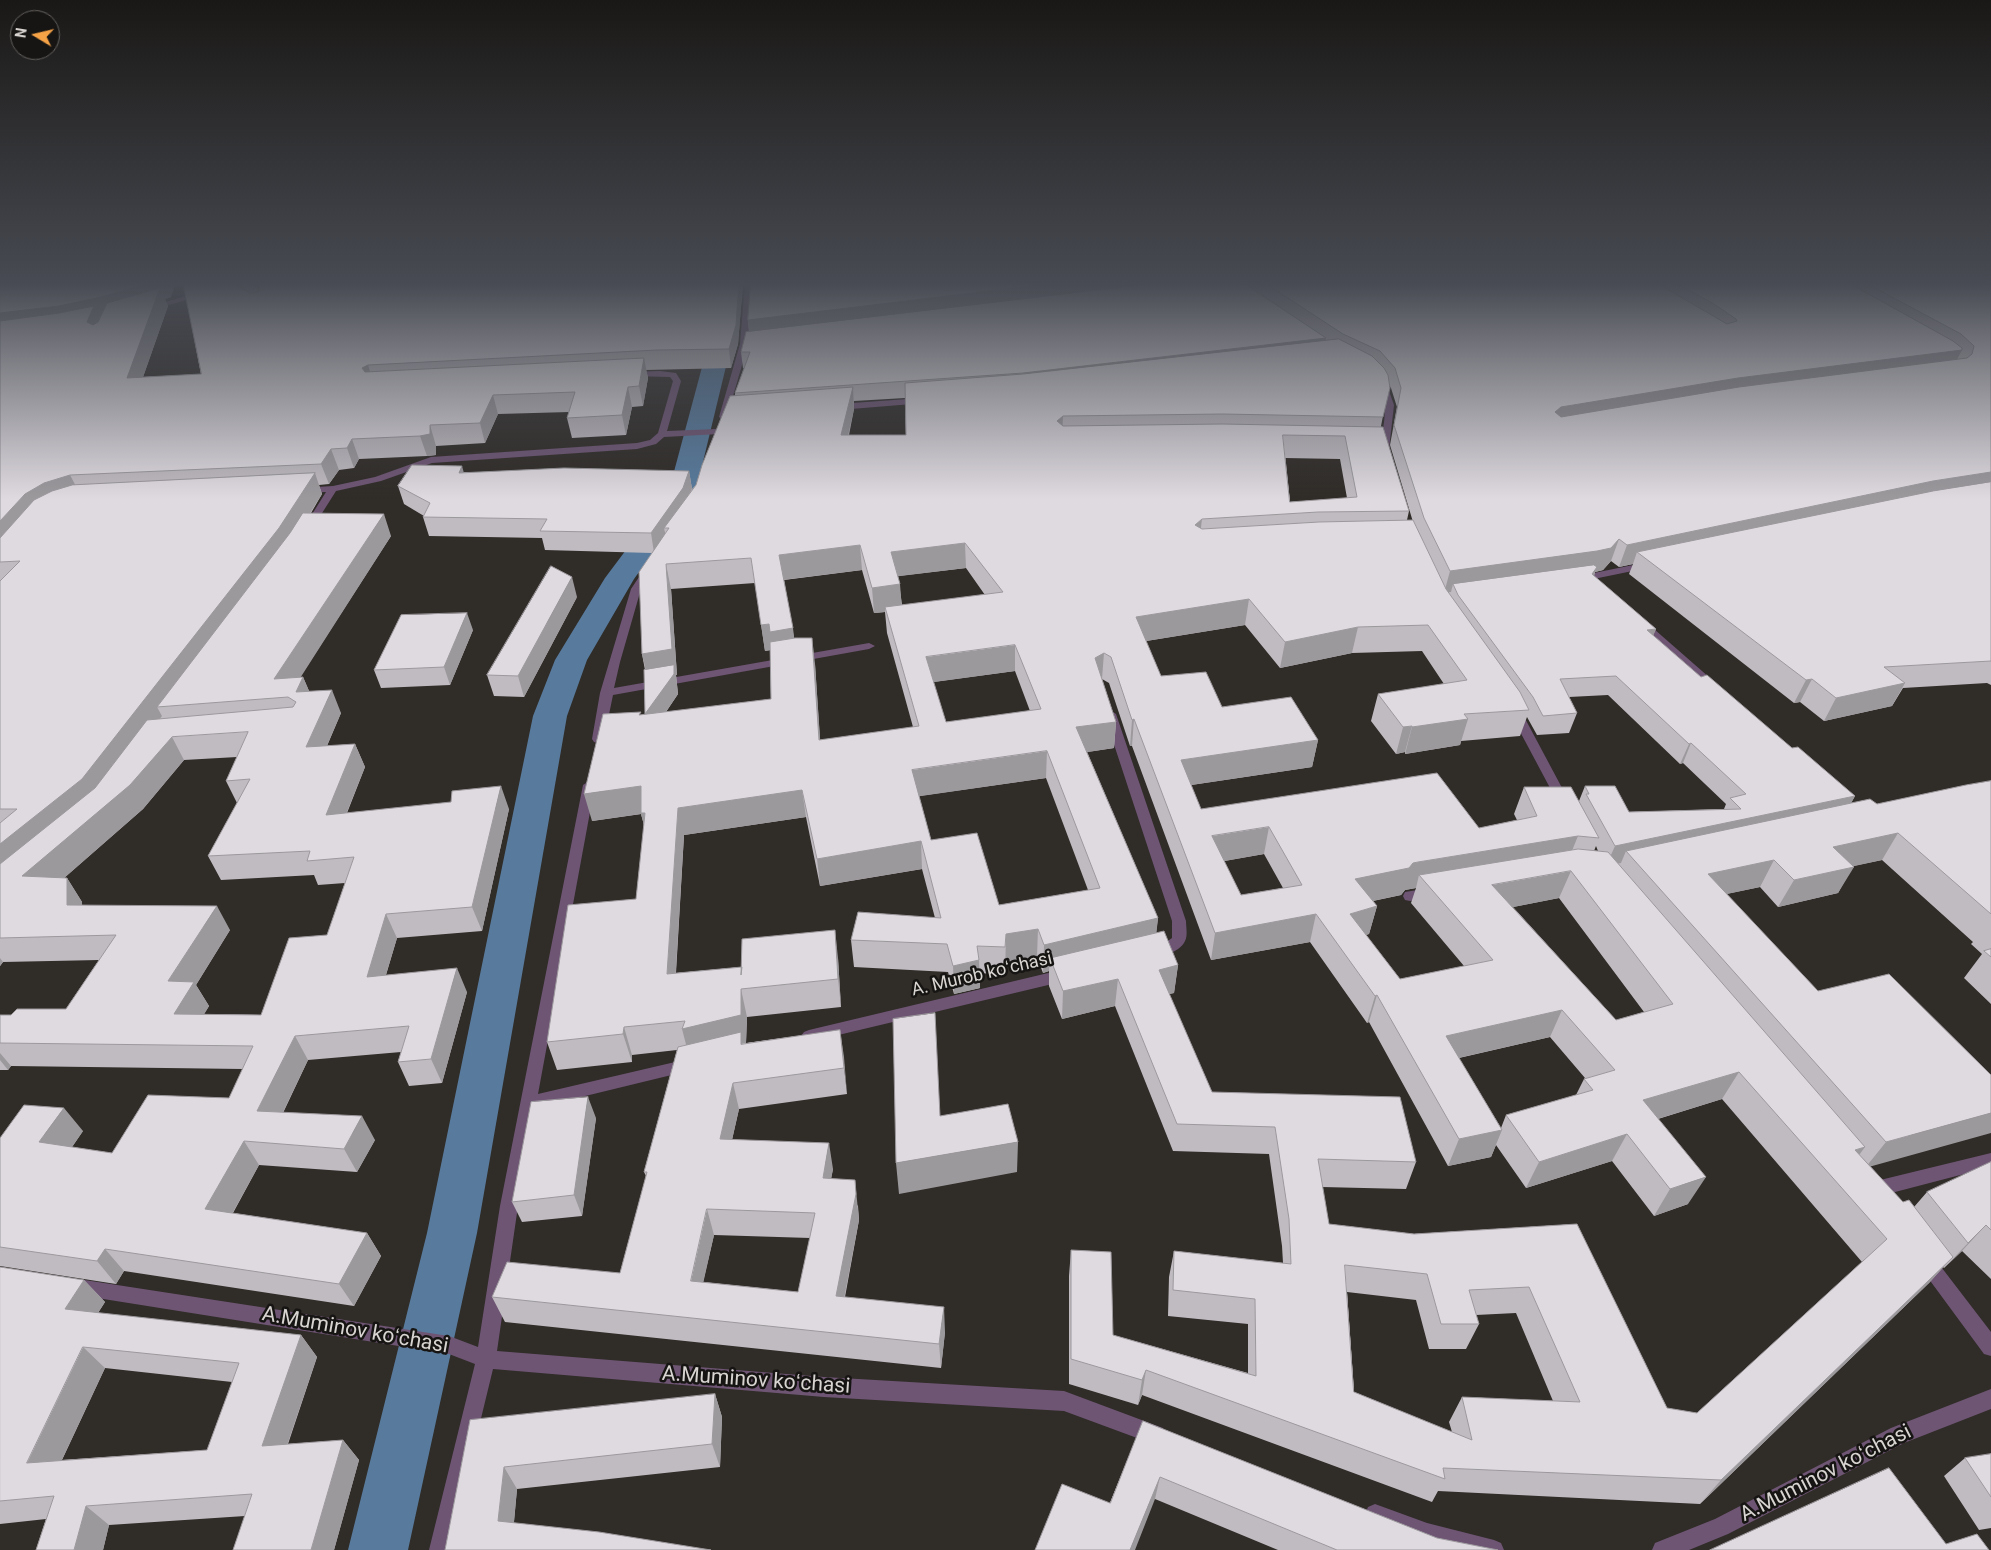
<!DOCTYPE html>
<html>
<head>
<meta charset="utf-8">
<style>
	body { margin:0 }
	#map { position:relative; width:1991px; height:1550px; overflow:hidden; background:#302c28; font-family:Roboto,sans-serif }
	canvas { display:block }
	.north { position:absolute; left:10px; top:10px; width:50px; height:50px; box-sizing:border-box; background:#171513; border:1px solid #64615f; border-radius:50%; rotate:279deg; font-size:14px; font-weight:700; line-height:20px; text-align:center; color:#d7d4d1 }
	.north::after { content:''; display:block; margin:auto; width:18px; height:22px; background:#f6a247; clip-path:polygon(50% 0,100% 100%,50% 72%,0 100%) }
</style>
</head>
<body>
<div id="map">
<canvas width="1991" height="1550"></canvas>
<div class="north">N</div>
</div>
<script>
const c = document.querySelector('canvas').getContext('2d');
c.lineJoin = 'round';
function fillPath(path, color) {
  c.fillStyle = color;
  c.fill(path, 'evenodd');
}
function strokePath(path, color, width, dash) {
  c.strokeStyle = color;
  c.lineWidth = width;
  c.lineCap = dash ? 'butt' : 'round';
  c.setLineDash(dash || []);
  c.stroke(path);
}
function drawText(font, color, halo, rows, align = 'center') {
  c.font = font + ' Roboto,sans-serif';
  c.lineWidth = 5;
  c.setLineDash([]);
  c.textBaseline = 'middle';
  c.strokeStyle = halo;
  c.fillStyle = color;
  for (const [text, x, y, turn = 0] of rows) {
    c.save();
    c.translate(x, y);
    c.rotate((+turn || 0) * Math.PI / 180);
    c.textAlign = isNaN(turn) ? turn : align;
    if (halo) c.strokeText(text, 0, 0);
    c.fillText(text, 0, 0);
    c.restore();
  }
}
fillPath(new Path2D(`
	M723,282H743L742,300L695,495L634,579L587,660L567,716L477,1233L408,1550H348L427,1233L533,716L555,660L605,578L668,494L720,300Z`), '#587b9d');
fillPath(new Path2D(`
	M745,282H753L748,344L727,417L723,420L719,417L740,344Z
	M201,291L205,293L204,295L151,310L147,308Z
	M660,371L676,373L681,381L667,431L716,429L719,430V434L664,437L656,444L637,449L432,463L381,481L336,491L312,529H306L304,527L326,492L304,493L301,492V488L333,486L375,477L431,457L637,443L650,440L658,433L673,381L670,377L632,376L628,374L632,372Z
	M1377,382H1383L1389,391L1394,405L1389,449L1385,452L1382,451L1380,445C1384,423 1390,404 1376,384Z
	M921,398L925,401L924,403L839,410L835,407L839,404Z
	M1648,562L1653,565L1652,567L1579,582L1574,579L1579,576Z
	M649,567L654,570L641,589L620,662L614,688L869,643L875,646L869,649L613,695L604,739L598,743L594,742L592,739L600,693L631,589L645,568Z
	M1642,621L1646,622L1718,685L1720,687L1718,689H1710L1638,626L1637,624Z
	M1515,707L1521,711L1569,801L1568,804H1558L1557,801L1509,711Z
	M1110,710L1116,714L1186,921C1186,927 1188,936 1185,941C1181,951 1159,960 1150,957L1148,953L1150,949L1159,947L1172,938V921L1104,714Z
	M589,781L595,785L538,1094L688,1059L694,1060L696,1065L694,1070L688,1071L536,1108L518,1206L497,1351L824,1377L1064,1391L1163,1428L1166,1435L1163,1442L1156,1445L1064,1411L824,1397L493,1369L449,1550H429L475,1364L449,1354L72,1294L69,1288L72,1282L78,1279L449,1336L478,1347L500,1206L583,785Z
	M1430,888L1435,889L1437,893L1435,897L1410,901L1405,900L1403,896L1405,892Z
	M1065,969L1070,971L1072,975L1070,979L1065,981L809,1042L804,1040L801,1036L804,1032L809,1030Z
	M1991,1153V1167L1872,1198L1866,1195L1863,1190L1866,1185L1872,1182Z
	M1926,1253L1932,1255L1991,1332V1356L1984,1354L1920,1267L1917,1261L1920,1255Z
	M1991,1389V1409L1904,1443L1728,1534L1689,1550H1652L1655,1543L1715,1519L1891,1428Z
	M1375,1504L1427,1523L1494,1540L1501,1543L1504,1550H1453L1427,1543L1368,1521L1365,1514L1368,1507Z`), '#6e5574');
fillPath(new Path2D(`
	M0,282L171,297L165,299L168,306L143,377L201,374L183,282H743L738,344L731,368L646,370L648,378L643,406L632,407L626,435L572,438L567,418L569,412L498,414L485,443L436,446V455L427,456L359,459L354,468L339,470L329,484L319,485L322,494L311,513L391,536L300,677H303L309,691L341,713L327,746L355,744L365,767L347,813L509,809L482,931L397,938L386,975L467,992L442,1083L409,1086L398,1062L401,1052L308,1060L283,1113L375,1140L357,1172L259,1165L233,1213L367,1233L381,1256L354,1306L124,1271L116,1284L0,1266V1138L83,1131L72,1147L112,1153L229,1098L243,1069L11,1066L8,1070H0V1015H11L66,1009L99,960L3,962L0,966ZM237,757L226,781L237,803L208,856L221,880L314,875L318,885L345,883L327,935L261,1015L204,1014L209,1006L196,985L230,930L82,905V902L67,878H64L143,809L184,760Z
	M751,282H1991V685L1987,683L1903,688L1892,706L1824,721L1800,702L1794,703L1629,574L1633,564L1619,567L1611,561L1603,570L1595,572L1594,576L1656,629L1653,635L1701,677L1792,748L1855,796L1851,803L1877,804L1991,781V1004L1964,978L1982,954L1971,944L1973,942L1882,860L1853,866L1838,893L1778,907L1760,887L1726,894L1818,991L1991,1075L1870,1166L1903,1202L1914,1207L1927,1192L1991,1162V1279L1962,1251L1944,1268L1943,1267L1929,1283L1700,1504L1438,1491L1432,1502L1142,1395L1138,1405L1069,1384V1276L1071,1250L1113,1335L1248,1373V1324L1168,1316L1169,1277L1174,1251L1283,1263L1282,1246L1269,1154L1173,1151L1115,1006L1062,1019L1049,986V971L1043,973L1037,957L1006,962L1005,975L980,973V988L954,994L948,972L854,967L851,940L935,918L922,869L820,886L806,817L684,835L676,973L838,958L841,1007L747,1017L746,1043L840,1030L847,1094L739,1109L732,1140L833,1169L831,1178L858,1206L859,1220L845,1297L945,1332L941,1368L505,1322L492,1297L620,1273L646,1176L644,1172L677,1050L632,1055V1062L557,1070L547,1042L636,899L644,825L641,814L592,821L642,715H645V670L642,654L652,553L545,550L542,538L429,536L423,517L424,516L404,504L398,486L464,472L689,471L692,489L696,485L735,395V393L744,368H743L741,352L749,332L748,320ZM1389,385L1391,388L1397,407L1390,445L1413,522L1407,520L1409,511L1381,426ZM905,398L906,435H849L854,409V401ZM1285,458L1340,459L1347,498L1290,502ZM966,568L985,595L902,605L898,576ZM862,570L874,613L885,612L887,633L913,727L820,740L815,664L794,638L784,580ZM755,583L765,651L770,650L771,699L666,712L678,694L676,675H677L671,589ZM1245,625L1280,668L1352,653L1422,651L1444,684L1378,694L1371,721L1396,754L1405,752V754L1460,745L1461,741L1520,736L1527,717L1537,735L1569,733L1577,713L1569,697L1608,695L1680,764L1683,763L1726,804L1724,809L1629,812L1585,786L1579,801L1524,787L1514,814L1517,820L1479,828L1201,809L1191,785L1312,767L1318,740L1222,707L1161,676L1146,641ZM1015,671L1030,711L946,722L933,682ZM1102,679L1109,683L1130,746H1132L1211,960L1310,942L1367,1023L1369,1022L1448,1166L1491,1157L1496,1145L1526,1188L1612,1161L1654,1216L1688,1204L1658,1119L1722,1099L1862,1262L1697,1413L1667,1408L1577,1224L1414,1234L1329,1224L1322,1187L1406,1189L1416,1162L1212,1092L1169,994L1174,993L1178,965L1156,933L1158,918L1087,752L1114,748L1116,722ZM1046,778L1088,890L999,905L931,840L919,796ZM1596,846L1598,851H1594ZM1264,854L1283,888L1241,895L1224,861ZM1416,888L1411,903L1464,966L1400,979L1366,935L1369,934L1377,906L1373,901L1401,895L1405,890ZM1559,898L1644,1012L1616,1020L1513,907ZM1550,1037L1585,1078L1584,1079L1576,1095L1506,1115L1501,1128L1459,1058ZM714,1235L810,1238L798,1292L703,1282ZM1347,1292L1416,1300L1429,1349H1466L1479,1324L1476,1315L1516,1313L1553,1401L1462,1397L1449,1422L1452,1432L1354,1392Z
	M577,597L524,697L494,696L487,675Z
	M473,630L450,685L381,688L374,670Z
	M596,1118L582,1216L522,1222L512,1202Z
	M0,1267L84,1280L105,1302L98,1313L301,1335L317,1357L288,1444L343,1440L359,1460L334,1550H233L245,1516L109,1525L103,1550H36L46,1519L0,1524ZM105,1368L232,1382L207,1450L62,1460Z
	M715,1394L722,1417L720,1467L517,1489L514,1522L445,1550L470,1420Z
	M1143,1421L1437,1538L1498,1550H1278L1155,1499L1110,1503Z
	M1991,1454V1528L1979,1530L1944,1476L1965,1458Z`), '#c0bbc1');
fillPath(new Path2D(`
	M154,282H176L171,297L165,299L168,306L136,397L127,378L110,315L99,317L103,325L0,333V313Z
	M739,282H743L738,344L731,368L729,349Z
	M1064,282H1208L750,339L748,320Z
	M1326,338L1324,354L1023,389V373Z
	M1962,350L1952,369L1555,427V412L1561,407L1738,378Z
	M644,358L648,378L643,406L639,386Z
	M368,365L374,384L362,368Z
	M628,387L632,407L626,435L622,415Z
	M853,387L854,409L843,458L841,435Z
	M493,395L498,414L485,443L480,423Z
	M1063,416L1062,439L1057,421Z
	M430,425L436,446V455L427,456L420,436Z
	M352,439L359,459L354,468L347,448Z
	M331,449L339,470L329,484L321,464Z
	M462,466L467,484L459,473Z
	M689,471L692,489L669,528H664L666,537L654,553L651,533Z
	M1991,472V491L1637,552L1633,564L1619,567L1627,545L1933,481Z
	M315,473L322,494L287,550L157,707L162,716L97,803L0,882V844Z
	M70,475L81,496L0,556V521L25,494L44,483Z
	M384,514L391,536L288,697L274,679Z
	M1202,519L1199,544L1195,525Z
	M1619,539L1611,561L1603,570L1595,572L1590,586L1453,584L1451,592L1444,593L1450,571Z
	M965,543L966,568L892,577L891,552Z
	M860,545L862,570L782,580L779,555Z
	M666,564L671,589L677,675H676L678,694L650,735L645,714L648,680L642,654Z
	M572,577L577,597L524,697L518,676Z
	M900,584L902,610L885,607V612L874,613L872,588Z
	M1249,599L1245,625L1134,643L1136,617Z
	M467,613L473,630L450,685L444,667Z
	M769,624L793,628L796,654L772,650L765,651L761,625Z
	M1358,627L1352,653L1280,668L1285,642Z
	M1656,629L1648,648L1647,630Z
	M812,638L815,664L822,767L819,740Z
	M1015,645V671L927,683L926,657Z
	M1104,653L1102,679L1095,658Z
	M303,677L313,700L296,692Z
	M1812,679L1800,702L1794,703L1806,680Z
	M1905,683L1892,706L1824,721L1836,698Z
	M332,690L341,713L316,771L306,747Z
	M1134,719L1132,746H1130L1132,720Z
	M1468,719L1460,745L1405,754L1412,727Z
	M1116,722L1114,748L1075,754L1076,727Z
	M1412,726L1405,752L1396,754L1403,727Z
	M172,737L184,760L143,809L39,900L22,876Z
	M1318,740L1312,767L1178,787L1181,760Z
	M1691,743L1683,763L1680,764L1689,744Z
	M355,744L365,767L336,839L326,815Z
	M1047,751L1046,778L914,797L912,770Z
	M501,786L509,809L482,931L472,907Z
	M641,786L647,813L648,840L641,814L592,821L584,794Z
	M802,790L806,817L684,835L674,1002L667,974L678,808Z
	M1855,796L1844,816L1626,851L1621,863L1606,866L1615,846Z
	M1269,827L1264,854L1208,864L1212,836Z
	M1898,833L1882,860L1818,874L1833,847Z
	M1578,836L1567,863L1419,875L1416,888L1405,890L1401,895L1348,906L1355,879L1413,863Z
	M921,841L922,869L820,886L817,859Z
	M1774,860L1760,887L1694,901L1708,874Z
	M1854,867L1838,893L1778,907L1794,880Z
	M1571,871L1559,898L1483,913L1492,885Z
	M67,878L82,902L83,929L67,905Z
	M217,906L230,930L196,985L209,1006L190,1038L174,1014L168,981Z
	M1377,906L1369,934L1343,941L1350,914Z
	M386,914L397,938L378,1001L367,977Z
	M1316,914L1310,942L1211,960L1215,933Z
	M1158,918L1155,946L1050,958L1049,971L1043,973L1044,945Z
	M1038,929L1037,957L1006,962L1005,975L1006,934Z
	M835,930L838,958L841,1007L838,979Z
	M0,958L3,962L0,966Z
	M979,960L980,988L954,994L953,966Z
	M1178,965L1174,993L1155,997L1159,970Z
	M457,968L467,992L442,1083L431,1059Z
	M1118,979L1115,1006L1062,1019L1063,991Z
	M741,989L747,1017L746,1043L689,1056L682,1029Z
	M1377,995L1369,1022L1367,1023L1375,996Z
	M1562,1010L1550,1037L1436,1063L1446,1036Z
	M624,1027L632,1055V1062L623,1034Z
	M840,1030L844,1057L847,1094L844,1068Z
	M295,1036L308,1060L272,1135L257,1111Z
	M0,1053L11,1066L8,1070L0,1060Z
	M1739,1072L1722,1099L1628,1128L1643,1100Z
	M733,1083L739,1109L726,1166L720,1139Z
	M588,1097L596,1118L582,1216L574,1195Z
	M64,1108L83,1131L59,1166L39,1142Z
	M1991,1113V1133L1865,1168L1886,1142Z
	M362,1116L375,1140L357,1172L344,1149Z
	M1502,1130L1491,1157L1448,1166L1459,1139Z
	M1627,1134L1612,1161L1526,1188L1539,1162Z
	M244,1141L259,1165L222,1232L205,1209Z
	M1018,1142L1017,1172L899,1194L896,1163Z
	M829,1143L833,1169L827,1203L823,1178Z
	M1865,1147L1845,1174L1855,1150Z
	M1706,1177L1688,1204L1654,1216L1670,1189Z
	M855,1180L859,1220L840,1320L836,1296Z
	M707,1209L714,1235L698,1306L691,1281Z
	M1986,1225L1962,1251L1944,1268L1968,1243Z
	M367,1233L381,1256L354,1306L339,1284Z
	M105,1249L124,1271L116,1284L97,1261Z
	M1953,1257L1929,1283L1700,1504L1721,1480Z
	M84,1280L105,1302L86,1331L65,1309Z
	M944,1307L945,1332L941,1368L939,1344Z
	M301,1335L317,1357L280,1466L262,1446Z
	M83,1347L105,1368L51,1483L27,1463Z
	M1146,1370L1142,1395L1138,1405L1142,1380Z
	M715,1394L722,1417L720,1467L712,1444Z
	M343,1440L359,1460L334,1550H311Z
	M504,1467L517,1489L512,1542L498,1521Z
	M1160,1477L1155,1499L1135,1550H1130Z
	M86,1506L109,1525L103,1550H74Z`), '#9c999d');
const building = new Path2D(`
	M0,282H154L101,297L59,306L0,313Z
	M183,282H230L250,293L259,292V287L250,282H739L736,325L729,349L657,350L368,365L362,368L365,372L644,358L639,386L628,387L622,415L567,418L575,392L493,395L480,423L430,425V434L420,436L352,439L347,448L331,449L321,464L70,475L44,483L25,494L0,521V321L59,313L94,306L87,322L93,325L98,322L107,303L160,288L127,378L201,374Z
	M751,282H1064L748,320Z
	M1165,282H1242L1326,338L1023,373L735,393L750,352H741L746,332Z
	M1264,282H1655L1727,324L1737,321L1736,319L1714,304L1674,282H1847L1953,341L1962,348V350L1738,378L1561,407L1555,412L1561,417L1739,387L1967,358L1972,354L1974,346L1961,334L1864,282H1991V472L1933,481L1627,545L1619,539L1611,548L1597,551L1450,571L1424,518L1394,425L1401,388L1395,368L1380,351L1343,334Z
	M1339,339L1372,356L1384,368L1388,375L1390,388L1383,417L1222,414L1063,416L1057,421L1063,426L1222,424L1383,427L1409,511L1318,512L1202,519L1195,525L1202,529L1319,522L1413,520L1446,589L1520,692L1529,710L1464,714L1468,719L1412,727V726L1403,727L1378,694L1467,680L1428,625L1358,627L1285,642L1249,599L1136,617L1161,676L1206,672L1222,707L1291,697L1318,740L1181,760L1201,809L1437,773L1479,828L1537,816L1524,787H1571L1599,838L1578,836L1418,862L1413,863L1409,868L1355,879L1377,906L1350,914L1400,979L1493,960L1419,875L1578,849L1608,852L1865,1147L1855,1150L1903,1202L1909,1200L1953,1257L1721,1480L1443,1468L1445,1479L1146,1370L1142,1380L1071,1359V1250L1111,1252L1113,1335L1256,1376L1255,1299L1173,1290L1174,1251L1291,1264L1289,1219L1275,1127L1177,1124L1118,979L1063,991L1050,958L1164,931L1178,965L1159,970L1212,1092L1400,1097L1416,1162L1318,1159L1329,1224L1414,1234L1577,1224L1667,1408L1697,1413L1887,1239L1739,1072L1643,1100L1706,1177L1670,1189L1627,1134L1539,1162L1506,1115L1593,1090L1584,1079L1615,1070L1562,1010L1446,1036L1502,1130L1459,1139L1377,995L1375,996L1316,914L1215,933L1134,719L1132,720L1111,657L1104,653L1095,658L1116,722L1076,727L1158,918L1044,945L1038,929L1006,934L1005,947L977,946L979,960L953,966L947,944L851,940L858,912L941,918L921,841L817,859L802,790L678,808L667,974L742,967L741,975L742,939L835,930L838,979L741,989V1015L682,1029L685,1021L624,1027L623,1034L547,1042L568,905L636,899L645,813H641V786L584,794L603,714L641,712L639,715L771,699L770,642L795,638H812L819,740L919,726L885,607L1003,592L965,543L891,552L900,584L872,588L860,545L779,555L793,628L770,632L769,624L761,625L751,558L666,564L672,649L642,654L639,572L669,528H664L696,485L702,465L730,396L853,387L841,435H906L905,383L1023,374ZM1283,435L1345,436L1357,497L1290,502ZM1015,645L1041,709L946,722L926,657ZM1047,751L1100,888L999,905L977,833L931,840L912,770ZM1269,827L1302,885L1241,895L1212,836ZM1571,871L1673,1004L1616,1020L1492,885ZM1345,1265L1427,1274L1441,1324H1479L1469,1290L1529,1287L1580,1402L1462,1397L1472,1440L1354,1392Z
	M412,465L462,466L459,473L564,468L689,471L683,488L651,533L540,531L547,519L423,517L430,503L398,486Z
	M315,473L279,528L82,779L0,844V823L17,809H0V581L20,561L0,562V538L34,500L52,491L72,485Z
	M1991,482V661L1884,667L1905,683L1836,698L1812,679L1806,680L1637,552L1933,491Z
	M303,513L384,514L274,679L303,677L296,692L332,690L306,747L355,744L326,815L451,802L452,791L501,786L472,907L386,914L367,977L457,968L431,1059L398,1062L409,1026L295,1036L257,1111L362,1116L344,1149L244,1141L205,1209L367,1233L339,1284L105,1249L97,1261L0,1247V1138L24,1105L64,1108L39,1142L112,1153L148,1095L229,1098L253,1046L0,1043V1015H11L17,1009H66L116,935L0,938V864L95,788L147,720L293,707L296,702L288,697L157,707L290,533ZM248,732L226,781L250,779L208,856L310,851L307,861L354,857L327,935L289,938L261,1015L174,1014L194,982L168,981L217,906L67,905V878L22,876L130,785L172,737Z
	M1594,565L1597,567L1592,574L1656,629L1647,630L1701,677L1707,675L1792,748L1798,747L1855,796L1615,846L1586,794H1589L1585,786H1615L1629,812L1741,809L1730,798L1746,794L1691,743L1689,744L1616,676L1560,679L1577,713L1543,716L1533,697L1458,595L1453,584Z
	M551,566L572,577L518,676L487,675Z
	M467,613L444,667L374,670L401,615Z
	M674,665V674L645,714L644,670Z
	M1991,781V914L1898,833L1833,847L1854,867L1794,880L1774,860L1708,874L1818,991L1889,974L1991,1075V1113L1886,1142L1626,851L1870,799L1877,804L1966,785Z
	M1991,949V957L1984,951Z
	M935,1013L940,1116L1008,1104L1018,1142L896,1163L893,1019Z
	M840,1030L844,1068L733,1083L720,1139L829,1143L823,1178L855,1180L856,1194L836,1296L944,1307L939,1344L492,1297L507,1262L620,1273L647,1172H644L678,1047L741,1032V1044ZM707,1209L815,1213L798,1292L691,1281Z
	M588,1097L574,1195L512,1202L531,1102Z
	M1991,1162V1230L1986,1225L1968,1243L1927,1192Z
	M0,1267L84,1280L65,1309L301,1335L262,1446L343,1440L311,1550H233L252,1494L86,1506L74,1550H36L54,1496L0,1501ZM83,1347L239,1363L207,1450L27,1463Z
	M715,1394L712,1444L504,1467L498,1521L599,1532L711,1550H445L470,1420Z
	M1143,1421L1437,1538L1498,1550H1337L1160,1477L1130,1550H1035L1062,1484L1110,1503Z
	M1991,1454V1497L1965,1458Z
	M1889,1468L1946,1544L1977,1534L1989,1550H1710Z`);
fillPath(building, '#dfdae0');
strokePath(building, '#9c999d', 1);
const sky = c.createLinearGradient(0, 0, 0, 499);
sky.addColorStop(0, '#1a1816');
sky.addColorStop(0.57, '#484b53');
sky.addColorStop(1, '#484b5300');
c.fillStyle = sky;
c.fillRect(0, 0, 1991, 499);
drawText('18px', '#d7d4d1', '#171513', [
	["A. Murob koʻchasi",982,975,-13]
]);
drawText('21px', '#d7d4d1', '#171513', [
	["A.Muminov koʻchasi",355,1331,10],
	["A.Muminov koʻchasi",756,1381,4],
	["A.Muminov koʻchasi",1826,1474,-27]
]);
</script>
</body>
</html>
